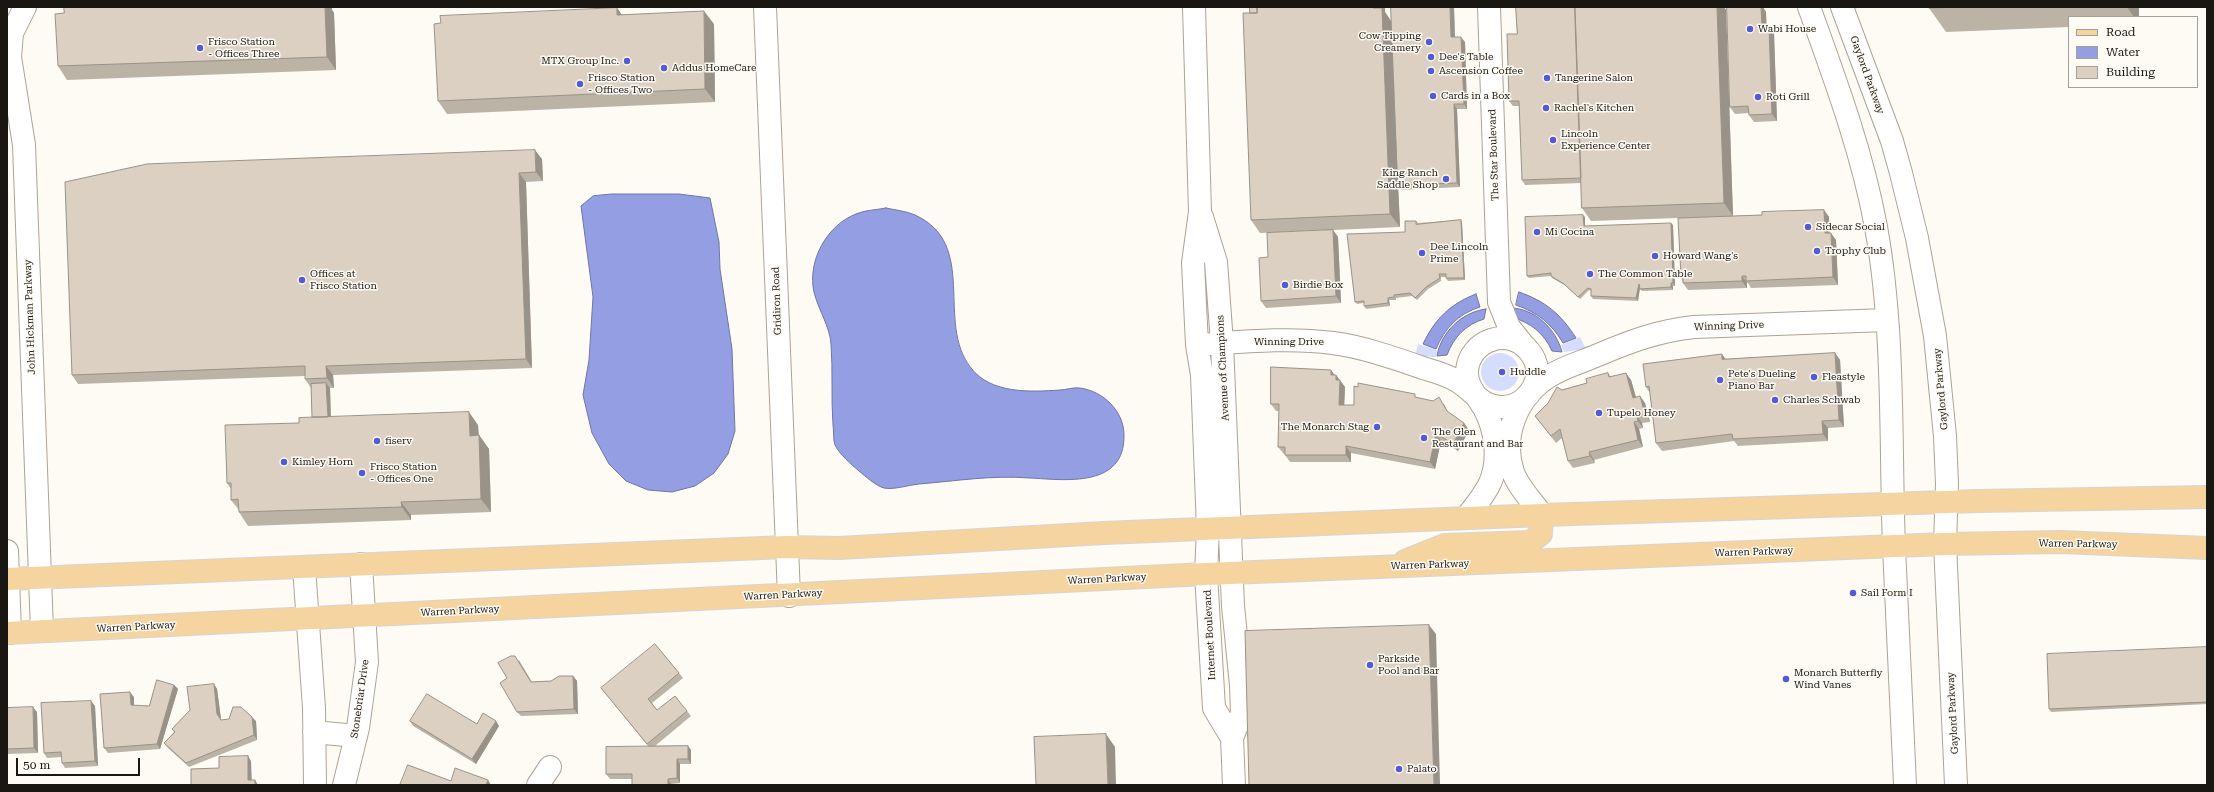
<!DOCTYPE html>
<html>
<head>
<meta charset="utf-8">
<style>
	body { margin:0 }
	#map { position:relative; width:2214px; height:792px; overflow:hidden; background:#fefaf4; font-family:"Roboto Serif",serif }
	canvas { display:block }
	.frame { position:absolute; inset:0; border:8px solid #1a1611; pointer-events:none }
	.legend { position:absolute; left:2068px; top:16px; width:130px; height:72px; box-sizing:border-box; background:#fefaf4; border:1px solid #a39f99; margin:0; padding:5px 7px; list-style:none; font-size:12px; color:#1a1611 }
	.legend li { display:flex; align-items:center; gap:8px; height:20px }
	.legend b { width:20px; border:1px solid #a39f99 }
	.scale { position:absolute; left:16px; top:758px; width:124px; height:18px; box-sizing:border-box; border:2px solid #1a1611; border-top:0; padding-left:5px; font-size:12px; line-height:14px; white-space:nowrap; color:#1a1611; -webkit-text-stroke:3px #fefaf4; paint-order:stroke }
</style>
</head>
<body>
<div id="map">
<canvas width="2214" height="792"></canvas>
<div class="frame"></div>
<ul class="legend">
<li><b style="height:5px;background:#f5d4a0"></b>Road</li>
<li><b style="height:11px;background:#939fe2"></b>Water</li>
<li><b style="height:11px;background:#dbd0c2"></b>Building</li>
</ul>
<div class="scale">50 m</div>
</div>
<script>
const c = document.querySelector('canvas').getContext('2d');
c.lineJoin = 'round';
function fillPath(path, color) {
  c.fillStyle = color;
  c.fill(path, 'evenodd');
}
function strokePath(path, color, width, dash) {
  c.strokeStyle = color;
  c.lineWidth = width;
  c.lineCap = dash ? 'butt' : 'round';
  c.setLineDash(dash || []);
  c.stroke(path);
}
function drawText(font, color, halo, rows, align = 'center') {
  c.font = font + ' "Roboto Serif",serif';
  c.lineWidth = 3;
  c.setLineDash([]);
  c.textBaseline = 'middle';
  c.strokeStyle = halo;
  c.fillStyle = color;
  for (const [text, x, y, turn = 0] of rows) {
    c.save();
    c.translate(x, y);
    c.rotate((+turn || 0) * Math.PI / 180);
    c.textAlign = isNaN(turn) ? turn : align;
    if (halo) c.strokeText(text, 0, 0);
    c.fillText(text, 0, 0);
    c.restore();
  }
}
fillPath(new Path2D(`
	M1580,337L1586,349L1564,352L1561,345Z
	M1418,344L1437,350L1436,357L1415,356Z
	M1481 372a19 19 0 1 1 38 0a19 19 0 1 1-38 0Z`), '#d5ddff');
const water = new Path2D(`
	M612,194H679L710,198L719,242L720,269L732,349L735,431L728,454L714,473L695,486L672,492L648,490L626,481L609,464L592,433L583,395L589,360L593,297L581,206L593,196Z
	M886,208C895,210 906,211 915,215C979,244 935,323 971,368C991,394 1030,392 1060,390C1066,390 1073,387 1080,388C1103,391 1124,411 1124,435C1125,488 1066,480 1030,478C991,475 957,481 919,484C909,485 894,490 884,488C876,486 865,476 859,471C851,464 840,455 835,445C833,440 834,431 833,425C831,398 833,371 831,344C830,327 818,309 814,292C807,261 827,225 856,214C865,210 876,210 886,208Z
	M1519,292C1545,301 1561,314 1576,338L1563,343C1551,323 1538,313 1516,305Z
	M1476,294L1480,307C1458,314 1445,328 1436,349L1423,344C1435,319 1450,304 1476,294Z
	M1510,308C1535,308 1556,329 1562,352L1552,351C1544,333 1531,323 1512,317Z
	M1486,309L1484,319C1465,325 1454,337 1447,355L1437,356C1441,332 1462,312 1486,309Z`);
fillPath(water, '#939fe2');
strokePath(water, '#6f76a3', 1);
const minor = new Path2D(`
	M25,7L12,33L10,57L24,145L42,631
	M765,7L789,596
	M1194,7L1200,212L1193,263L1197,345L1202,375L1208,529L1206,574L1214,708L1232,738
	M1489,7L1499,302L1509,327L1525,347
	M1809,7C1835,79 1862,151 1876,227C1895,332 1890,441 1894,547C1897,626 1902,706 1905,785
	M1842,7L1892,141L1901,173L1917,238L1935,336L1945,436L1947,484L1945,544L1956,785
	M1202,217L1216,262L1222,343L1233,606L1241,685L1242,713L1232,738L1234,785
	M1197,345C1241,342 1288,337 1333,343C1364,347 1397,359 1426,369C1437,372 1449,376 1459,382C1474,392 1483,408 1503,407C1531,406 1548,373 1529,351C1509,326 1469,340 1467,371C1466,386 1477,396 1484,408C1496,430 1500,460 1490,483C1484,496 1474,507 1466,518
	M1542,515C1533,502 1518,487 1513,472C1501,436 1517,397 1548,377C1563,367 1582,362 1598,355C1631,341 1658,331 1694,327L1886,320
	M7,551L10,633
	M304,567L314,708L315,785
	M314,732L356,736
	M344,785L358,728L367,662L361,564
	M538,785L550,767`);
const major = new Path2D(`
	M1405,561L1445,545L1530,542L1541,534L1542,515
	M7,579L787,547L839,548L1104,533L1542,515L1978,501L2207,497
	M7,633L1206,574L1945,544L2061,542L2207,548`);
strokePath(minor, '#ada395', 24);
strokePath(major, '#d6d5d4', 24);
strokePath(minor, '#fff', 22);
strokePath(major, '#f5d4a0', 22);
fillPath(new Path2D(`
	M1250,7H1385V12L1391,21L1397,161L1391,7H1454L1455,37L1465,42L1467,109H1457L1460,187L1401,190L1398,185L1400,227L1333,230L1338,237L1341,303L1266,308L1261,301L1268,257L1326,230L1260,233L1251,220Z
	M1516,7H1724L1726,10L1733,216L1762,215L1824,210L1829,217V233L1836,240L1838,285L1751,288L1748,283H1747V288L1688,290L1683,283V282L1681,278L1678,218L1591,221L1582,208L1581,183L1525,185L1522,180L1520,106H1513L1509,101L1517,34Z
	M1727,7H1763L1766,12V26L1774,33L1777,121L1754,122L1749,115V113L1735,114L1730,107Z
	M1929,7H2139V17H2069V27L1946,32L1929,8Z
	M617,8L622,15L714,24L715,102L447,114L438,101Z
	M332,10L334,13L336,70L67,80L58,66Z
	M542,159L543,181L526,182L532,368L333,375L334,388H330L331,417L478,425L479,435L489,449L491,512L411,515V520L248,526L239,512V510L231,500V489L227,483L299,423L312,417L311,388L305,379V376L78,384L72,375Z
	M1585,217V226L1673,225L1675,286H1673V290L1642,291L1640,289L1638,301L1593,299L1591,296V291L1589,290L1580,299L1566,286L1552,278L1551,276L1529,278L1527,276Z
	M1461,220L1462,223L1465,280L1448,281L1446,278V277H1441V281L1428,289L1417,300L1412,296L1396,298V300H1389L1390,306L1366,309L1364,306V303L1357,304L1355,302L1405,232L1416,221L1418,223Z
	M1835,353L1840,360L1844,427L1828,428V441L1738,446L1734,441L1662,451L1656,443L1650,393L1646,387L1726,359Z
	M1331,370L1334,375H1336L1345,387L1344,405H1354L1418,398L1444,404L1448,412L1464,423L1469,430L1458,451L1441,441L1435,469L1351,453V462H1290L1285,455V454H1284L1278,447L1279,411H1276L1271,404Z
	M1608,373L1611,377L1631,380L1636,397L1645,403L1650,422L1642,423L1643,428L1639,429L1643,447L1594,460L1595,463L1573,468L1568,461L1562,438L1556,443L1535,416L1562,390L1587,383Z
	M2207,647V704L2051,712L2049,709Z
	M519,660L532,682L551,681L573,676L577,681L578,714L521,716L517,712L507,678Z
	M679,673L683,678L652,703L657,710L687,711L691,716L655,746H688L691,750V764H680V783L671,784L632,779H610L606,774L648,746L601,688Z
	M214,684L217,689L221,719V720L256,721L257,740L189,767L168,748L164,743L174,732L172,729Z
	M174,685L178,689L160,749L108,753L104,748L134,697V705L149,706Z
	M91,701L95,706L98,766L65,768L62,763V757L47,758L44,753Z
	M7,708L37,712L38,753L7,754Z
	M410,721L477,724L496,721L499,726L476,764L413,726Z`), '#bcb3a7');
fillPath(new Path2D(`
	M325,7H332V10L334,13L336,70L327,57Z
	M1373,7H1385V12L1391,21L1400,227L1390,214Z
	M1450,7H1454L1455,42L1451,37Z
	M1717,7H1724L1726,10L1733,216L1724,203Z
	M1761,7H1763L1766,12L1767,33L1762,26Z
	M2127,7H2139V17H2134Z
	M617,8L626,21L617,15Z
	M704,11L714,24L715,102L705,89Z
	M1769,26L1774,33L1777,121L1772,114Z
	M1461,37L1465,42L1467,109L1464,104Z
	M1454,104L1457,109L1460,187L1457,183Z
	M535,150L542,159L543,181L536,172Z
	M519,173L526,182L532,368L526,359Z
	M1824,210L1829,217L1830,240L1825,233Z
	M1583,215L1585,217V228L1584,226Z
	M1461,220L1462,223L1465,280L1464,278Z
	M1671,223L1673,225L1675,286L1673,283Z
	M1333,230L1338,237L1341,303L1336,296Z
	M1831,233L1836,240L1838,285L1833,277Z
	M1742,276L1747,283V288L1742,281Z
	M1671,283L1673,286V290L1671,287Z
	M1639,284L1640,287L1638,301L1636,298Z
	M1388,298L1389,300L1390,306L1388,303Z
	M1835,353L1840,360L1844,427L1839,420Z
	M1722,354L1727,361L1722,359Z
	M326,366L333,375L334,388L327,378Z
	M1331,370L1336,377L1331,375Z
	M1626,373L1631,380L1638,405L1633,398Z
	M1336,375L1345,387L1344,412L1339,405L1336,380Z
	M326,383L330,388L331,430L328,425Z
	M1640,396L1645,403L1650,422L1645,414Z
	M469,412L478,425L479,449L470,436Z
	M1637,416L1642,423L1643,428L1638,421Z
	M1822,421L1828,428V441L1823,434Z
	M1634,422L1639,429L1643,447L1638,440Z
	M1464,423L1469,430L1458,451L1453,444Z
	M1436,433L1441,441L1435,469L1430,462Z
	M479,435L489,449L491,512L481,499Z
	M1346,446L1351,453V462L1346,455Z
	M1589,452L1594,460L1595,463L1590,456Z
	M401,502L411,515V520L402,507Z
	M1429,625L1436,634L1440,785H1434Z
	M573,676L577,681L578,714L574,709Z
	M214,684L217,689L221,719L217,714Z
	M174,685L178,689L160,749L157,744Z
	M130,692L134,697V710L131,705Z
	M91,701L95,706L98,766L95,761Z
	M33,707L37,712L38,753L34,748Z
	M252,717L256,721L257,740L254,735Z
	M496,721L499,726L476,764L472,759Z
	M1106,734L1115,747L1116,785H1108Z
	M688,746L691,750V764L688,759Z
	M248,756L251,761L252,785L248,780Z
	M677,759L680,764V783L677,778Z
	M668,779L671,784V785H668Z
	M255,780L258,785H255Z
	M488,780L491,785H486Z`), '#999288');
const building = new Path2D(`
	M64,7H325L327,57L58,66L55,14L64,13Z
	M1250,7H1257V13H1250Z
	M1257,7H1373V8H1382L1390,214L1251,220L1243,13H1257Z
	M1391,7H1450L1451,37H1461L1464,104H1454L1457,183L1398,185Z
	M1516,7H1575L1581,178L1522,180L1519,101H1509L1507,34H1517Z
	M1575,7H1717L1724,203L1582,208Z
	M1727,7H1761L1762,26H1769L1772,114L1749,115L1748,106L1730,107Z
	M1929,7H1963L1929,8Z
	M617,8V15L704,11L705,89L438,101L434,24L441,23L440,16Z
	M535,150L536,172L519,173L526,359L326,366L327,378L305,379V366L72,375L65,182L147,164Z
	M1824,210L1825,233H1831L1833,277L1746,281V276H1742V281L1683,283V278H1681L1678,218L1762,215V212Z
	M1583,215L1584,226L1671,223L1673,283H1671V287L1640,289L1639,284L1636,298L1591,296V289L1588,288L1578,297L1564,284L1551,276V273L1527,276L1525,217Z
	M1461,220L1464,278H1446V274H1439L1440,278L1426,287L1415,298L1410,293L1394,295V297L1388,298V303L1364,306V301L1355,302L1347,234L1405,232V221H1416V224Z
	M1333,230L1336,296L1261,301L1259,258L1268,257L1267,233Z
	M1835,353L1839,420L1822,421L1823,434L1733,439L1732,434L1656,443L1649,386L1646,387L1643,364L1722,354V359Z
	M1271,367L1331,370V375H1336V380H1340L1339,405H1354V386L1358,387V383L1415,394V397L1433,401L1439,397L1447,411L1464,423L1453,444L1436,433L1430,462L1346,446V455H1285V447H1278L1279,404H1271Z
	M1608,373L1609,377L1626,373L1633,398L1640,396L1645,414L1637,416L1638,421L1634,422L1638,440L1589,452L1590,456L1568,461L1560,429L1551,436L1535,416L1548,403L1557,387L1562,390L1587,383L1586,379Z
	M326,383L328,417H312L311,384Z
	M469,412L470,436L479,435L481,499L401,502L402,507L239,512L238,499L231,500V483H227L225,425L299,423V418Z
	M1429,625L1434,785H1249L1245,631Z
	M655,644L679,673L648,699L657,710L675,696L687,711L647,744L601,688Z
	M2207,647V702L2049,709L2047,654Z
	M511,656H515L531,682L551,681L559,676H573L574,709L517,712L500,683L507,678L498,663Z
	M157,680L174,685L157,744L104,748L100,694L130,692L131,705L149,706Z
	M214,684L217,714L221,720L229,719L233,707H241L252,717L254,735L186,763L164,743L175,732L172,729L190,710L187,687Z
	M427,694L477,724L483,713L496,721L472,759L410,721Z
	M91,701L95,761L62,763L61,752L44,753L41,703Z
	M33,707L34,748L7,749V708Z
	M1106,734L1108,785H1036L1034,737Z
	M688,746V759H677V778L668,779V785H632V774H606V747Z
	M248,756V780H255V785H191V769L219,768V757Z
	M408,765L451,781L455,768L488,780L486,785H400Z`);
fillPath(building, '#dbd0c2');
strokePath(building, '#999288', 1);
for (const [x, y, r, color] of [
	[1750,29,4,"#545bd2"],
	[1429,42,4,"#545bd2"],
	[200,48,4,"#545bd2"],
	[1431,57,4,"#545bd2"],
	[627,61,4,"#545bd2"],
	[664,68,4,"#545bd2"],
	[1431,71,4,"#545bd2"],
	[1547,78,4,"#545bd2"],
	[580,84,4,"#545bd2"],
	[1433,96,4,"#545bd2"],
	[1758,97,4,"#545bd2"],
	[1546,108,4,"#545bd2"],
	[1553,140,4,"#545bd2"],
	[1446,179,4,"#545bd2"],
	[1808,227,4,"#545bd2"],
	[1537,232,4,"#545bd2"],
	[1817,251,4,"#545bd2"],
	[1422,253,4,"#545bd2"],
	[1655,256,4,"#545bd2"],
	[1590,274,4,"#545bd2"],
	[302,280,4,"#545bd2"],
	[1285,285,4,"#545bd2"],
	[1502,372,4,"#545bd2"],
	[1814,377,4,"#545bd2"],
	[1720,380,4,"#545bd2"],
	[1775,400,4,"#545bd2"],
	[1599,413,4,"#545bd2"],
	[1377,427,4,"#545bd2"],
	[1424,438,4,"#545bd2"],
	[377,441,4,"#545bd2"],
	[284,462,4,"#545bd2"],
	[362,473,4,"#545bd2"],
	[1853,593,4,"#545bd2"],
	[1370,665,4,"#545bd2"],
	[1786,679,4,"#545bd2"],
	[1399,769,4,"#545bd2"]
]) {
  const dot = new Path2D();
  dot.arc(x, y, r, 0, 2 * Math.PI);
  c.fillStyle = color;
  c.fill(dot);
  strokePath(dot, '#fefaf4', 1.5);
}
drawText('10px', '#1a1611', '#fefaf4', [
	["Wabi House",1758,29],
	["Cow Tipping",1421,36,"right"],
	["Creamery",1421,48,"right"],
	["Frisco Station",208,42],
	["- Offices Three",208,54],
	["Dee's Table",1439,57],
	["MTX Group Inc.",619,61,"right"],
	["Addus HomeCare",672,68],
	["Ascension Coffee",1439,71],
	["Frisco Station",588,78],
	["- Offices Two",588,90],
	["Tangerine Salon",1555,78],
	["Cards in a Box",1441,96],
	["Roti Grill",1766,97],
	["Rachel's Kitchen",1554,108],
	["Lincoln",1561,134],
	["Experience Center",1561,146],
	["King Ranch",1438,173,"right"],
	["Saddle Shop",1438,185,"right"],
	["Sidecar Social",1816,227],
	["Mi Cocina",1545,232],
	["Dee Lincoln",1430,247],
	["Prime",1430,259],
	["Trophy Club",1825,251],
	["Howard Wang's",1663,256],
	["Offices at",310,274],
	["Frisco Station",310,286],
	["The Common Table",1598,274],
	["Birdie Box",1293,285],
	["Huddle",1510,372],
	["Pete's Dueling",1728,374],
	["Piano Bar",1728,386],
	["Fleastyle",1822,377],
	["Charles Schwab",1783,400],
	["Tupelo Honey",1607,413],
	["The Monarch Stag",1369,427,"right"],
	["The Glen",1432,432],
	["Restaurant and Bar",1432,444],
	["fiserv",385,441],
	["Kimley Horn",292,462],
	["Frisco Station",370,467],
	["- Offices One",370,479],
	["Sail Form I",1861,593],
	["Parkside",1378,659],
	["Pool and Bar",1378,671],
	["Monarch Butterfly",1794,673],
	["Wind Vanes",1794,685],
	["Palato",1407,769]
], 'left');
drawText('10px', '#1a1611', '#fefaf4', [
	["Gaylord Parkway",1867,75,70],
	["The Star Boulevard",1494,155,-92],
	["Gridiron Road",777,301,-92],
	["John Hickman Parkway",30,317,-92],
	["Winning Drive",1729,326,-2],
	["Winning Drive",1289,342],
	["Avenue of Champions",1223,368,-93],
	["Gaylord Parkway",1941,389,-95],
	["Warren Parkway",2078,544,1],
	["Warren Parkway",1754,552,-2],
	["Warren Parkway",1430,565,-2],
	["Warren Parkway",1107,579,-3],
	["Warren Parkway",783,595,-3],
	["Warren Parkway",460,611,-3],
	["Warren Parkway",136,627,-3],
	["Internet Boulevard",1210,635,-93],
	["Stonebriar Drive",360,699,-82],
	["Gaylord Parkway",1953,713,-93]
]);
</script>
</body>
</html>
